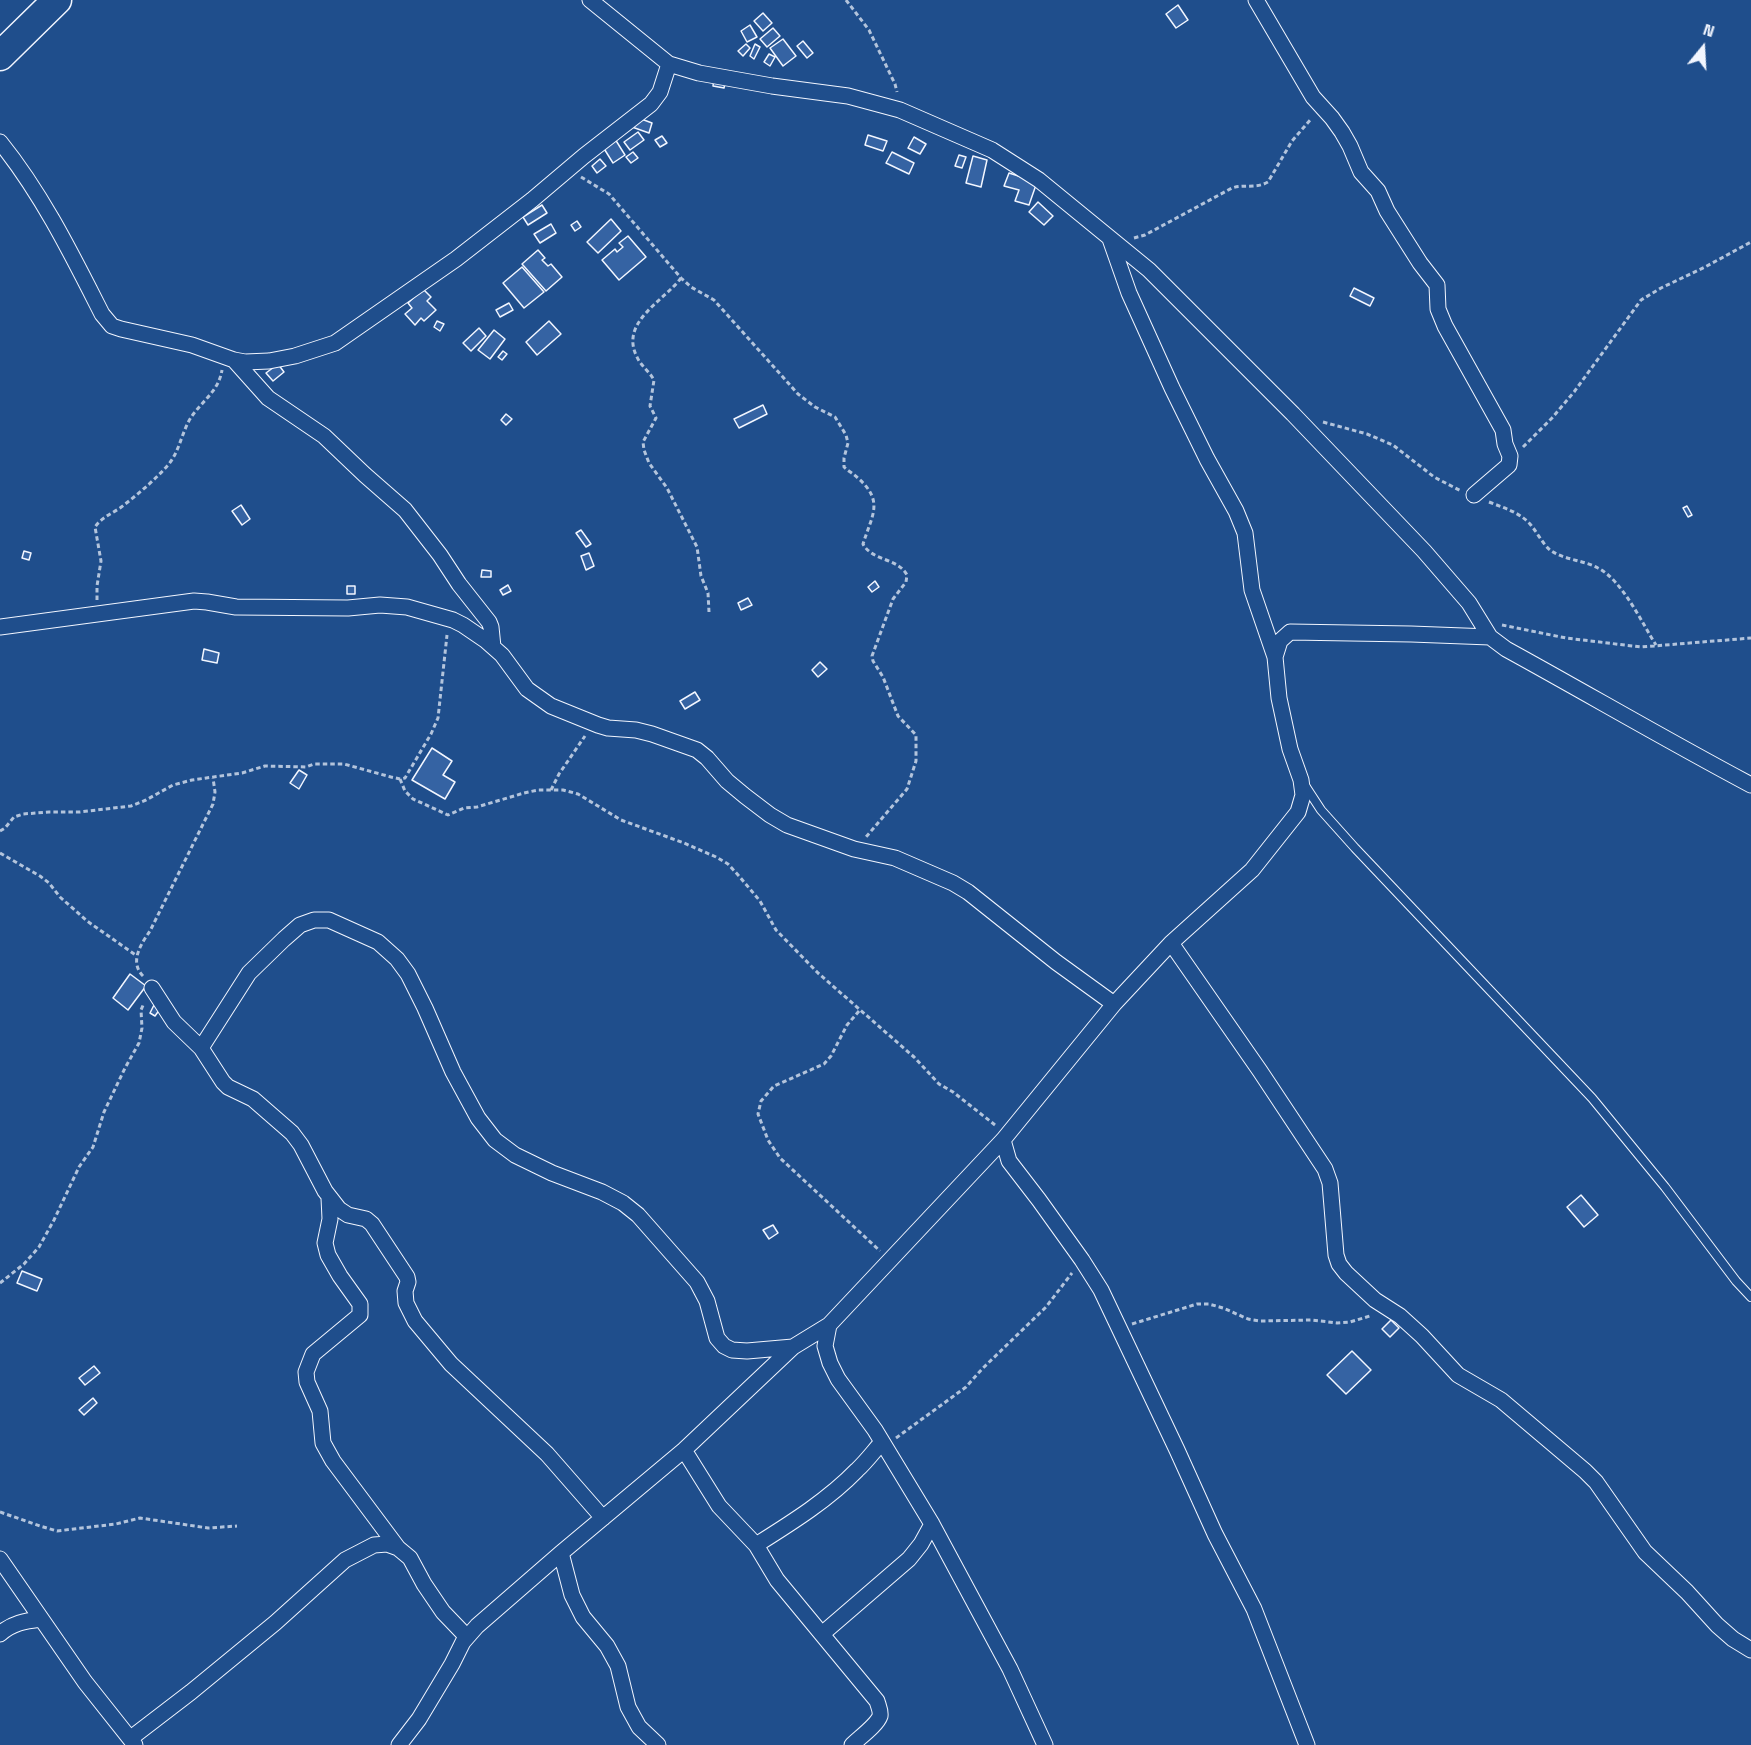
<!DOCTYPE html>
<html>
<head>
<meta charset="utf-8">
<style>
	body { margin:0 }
	#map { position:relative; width:1751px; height:1745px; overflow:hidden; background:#1f4e8c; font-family:"Space Grotesk",sans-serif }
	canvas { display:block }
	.north { position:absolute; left:1673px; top:18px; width:60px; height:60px; -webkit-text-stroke:4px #1f4e8c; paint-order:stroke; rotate:18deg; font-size:16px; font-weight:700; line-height:24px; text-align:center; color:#f2f6ff }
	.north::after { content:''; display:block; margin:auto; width:21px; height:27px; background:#f2f6ff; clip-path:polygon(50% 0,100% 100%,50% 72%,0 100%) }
</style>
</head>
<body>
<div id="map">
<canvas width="1751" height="1745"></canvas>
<div class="north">N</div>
</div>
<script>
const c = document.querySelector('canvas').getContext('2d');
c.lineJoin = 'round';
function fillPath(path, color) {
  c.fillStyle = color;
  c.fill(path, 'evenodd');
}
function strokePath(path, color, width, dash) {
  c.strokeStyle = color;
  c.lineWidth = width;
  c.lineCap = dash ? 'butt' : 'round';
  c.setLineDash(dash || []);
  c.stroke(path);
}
const building = new Path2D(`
	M1178,5L1188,20L1176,28L1166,14Z
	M763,13L772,23L763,31L754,21Z
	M750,25L757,37L747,42L741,31Z
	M773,28L780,36L767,47L760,39Z
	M783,39L796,56L783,66L770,48Z
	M803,41L813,53L807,58L797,46Z
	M746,44L750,48L743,56L738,51Z
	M755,44L760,47L754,59L750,56Z
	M769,54L775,57L770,66L764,62Z
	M714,77L726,79L724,88L713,86Z
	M636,117L652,123L649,133L632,127Z
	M638,132L644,140L630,150L624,142Z
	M868,135L887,141L883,151L865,145Z
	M662,136L667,143L660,147L655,140Z
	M914,137L926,144L920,154L908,148Z
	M615,139L625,155L613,163L603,147Z
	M633,152L638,158L631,163L626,157Z
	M892,152L914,163L909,174L886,163Z
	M959,155L966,157L962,168L955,166Z
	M973,156L987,160L981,187L966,183Z
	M600,159L606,166L597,173L592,166Z
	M1009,173L1037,182L1029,205L1015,201L1019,190L1004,186Z
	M1038,202L1053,216L1044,225L1029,212Z
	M542,205L547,213L528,225L523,217Z
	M611,219L621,231L598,253L587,242Z
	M577,221L581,227L575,231L571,225Z
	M551,224L556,233L540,243L534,234Z
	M628,236L646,257L619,280L602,260L615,249L617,252L623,247L619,243Z
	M538,250L545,258L542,260L548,266L551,264L562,277L546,291L522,264Z
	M522,267L544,292L524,308L503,283Z
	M1354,288L1374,298L1370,306L1350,296Z
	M423,289L431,297L427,301L436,310L424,321L421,318L415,325L405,314L412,308L408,303Z
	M509,303L513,310L500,317L496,310Z
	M437,321L444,324L440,331L434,327Z
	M549,321L561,334L537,355L526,342Z
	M479,328L486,336L471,351L463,343Z
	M494,330L505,339L490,359L478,350Z
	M503,351L507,354L502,360L498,357Z
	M278,364L284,372L273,381L266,373Z
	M763,405L767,414L739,428L734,419Z
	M506,414L512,419L506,425L501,420Z
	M241,505L250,519L242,525L232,511Z
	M1687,506L1692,515L1688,517L1683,508Z
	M581,530L591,544L586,547L576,533Z
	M24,551L31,553L29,560L22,558Z
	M589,553L594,566L586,570L581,556Z
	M482,570L491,571V577H481Z
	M875,581L879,587L872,592L868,587Z
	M508,585L511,591L503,595L500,590Z
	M347,586H355V594H347Z
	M748,598L752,605L741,610L738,603Z
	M204,649L219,653L217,663L202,660Z
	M820,662L827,669L818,677L812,670Z
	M695,692L700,700L685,709L680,701Z
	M432,748L452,761L443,775L455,782L445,799L412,780Z
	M299,770L307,775L299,789L290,783Z
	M130,974L146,986L128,1010L113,998Z
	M154,1005L160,1009L155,1016L150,1013Z
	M1581,1195L1598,1215L1584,1227L1567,1207Z
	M773,1225L778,1233L769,1239L763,1230Z
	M22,1271L42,1279L37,1291L17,1283Z
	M1391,1320L1399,1328L1390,1337L1382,1329Z
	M1352,1351L1371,1370L1346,1394L1327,1375Z
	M94,1366L100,1373L85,1385L79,1378Z
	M93,1398L97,1403L84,1415L79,1410Z`);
fillPath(building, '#3563a3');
strokePath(building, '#f2f6ff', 1.5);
const lane = new Path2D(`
	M1306,787L1321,810L1355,848L1592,1098L1665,1187L1736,1281L1751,1297`);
const street = new Path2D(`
	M590,0L669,64L699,73L772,86L848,96L900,110L992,150L1039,180L1149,270L1293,414L1424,551L1469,603L1490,637L1506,649C1588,694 1668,741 1751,785
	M1256,0L1313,97L1332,118L1342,132L1350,146L1361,172L1378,191L1387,211L1420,263L1437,285L1438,309L1445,326L1503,430L1505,444L1510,456L1509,465L1474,495
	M0,142C42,194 72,255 102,314L112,326L121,329L192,345L234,360L245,362L269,361L295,356L335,343L456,259L532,200L584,156L651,104L660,92L669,64
	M1110,239L1129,293L1172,388L1207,459L1236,511L1245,533L1252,590L1275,657
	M234,360L268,398L324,436L365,475L405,510L440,555L459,584L489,622L491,627L493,647
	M0,627L194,601L207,602L236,607L348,608L380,605L407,607L453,620L463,625L485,640L502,655L527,689L551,706L598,725L608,728L636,730L652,734L697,750L707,758L727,781L745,796L770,815L787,825L854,849L895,858L953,883L968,892L1056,962L1114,1004
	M1171,943L1260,1071L1325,1169L1330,1183L1336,1255L1339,1264L1346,1273L1375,1300L1400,1316L1422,1336L1458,1375L1501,1400L1585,1471L1596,1482L1645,1552L1687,1592L1717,1625L1733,1639L1751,1650
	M152,988L174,1022L201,1048L223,1082L228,1087L253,1099L292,1133L301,1145L325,1191L339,1209L348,1215L366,1219L372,1224L407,1277L408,1282L405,1291L406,1303L415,1321L451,1364L547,1454L603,1518
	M201,1048L249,973L284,939L300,925L314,920H329L378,942L397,959L408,974L425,1008L453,1072L478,1118L495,1140L515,1155L552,1173L602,1192L623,1203L638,1215L697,1282L707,1301L717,1338L724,1346L732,1350L747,1351L793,1347
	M1003,1140L1009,1161L1039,1200L1082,1260L1101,1290L1177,1450L1215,1534L1254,1609L1307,1745
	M329,1198L330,1219L325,1243L328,1255L340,1276L360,1304V1315L313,1354L306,1372L307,1382L320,1411L323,1443L333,1461L398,1548
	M829,1325L825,1346L830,1363L838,1379L875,1430L932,1524L1010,1669L1045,1745
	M684,1450L719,1506L756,1545L777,1580L877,1701C878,1705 881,1711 880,1716C877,1725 859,1738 852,1745
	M756,1545C791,1523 828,1500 857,1470C866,1462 874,1451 882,1442
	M561,1553L572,1595L583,1617L607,1646L618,1666L628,1707L639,1727L658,1745
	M0,1559L85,1682L135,1745
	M0,1634C12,1623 25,1621 41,1619
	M822,1634L909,1559L921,1544L932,1524
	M131,1738L191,1692L275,1623L345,1560L374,1545L387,1544L398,1548L410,1558L424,1584L443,1612L467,1637
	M399,1745L419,1719L452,1664L463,1642L477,1626L561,1553L684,1450L793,1347L829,1325L1003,1140L1114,1004L1171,943L1252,870L1298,812L1303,795L1301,780L1290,749L1279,698L1275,657L1280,641L1290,632L1411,634L1490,637`);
const highway = new Path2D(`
	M0,56L57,0`);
strokePath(lane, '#f2f6ff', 10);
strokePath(street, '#f2f6ff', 17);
strokePath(highway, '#f2f6ff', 31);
strokePath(new Path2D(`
	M846,0L869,30L895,84L897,92
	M581,177L609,194L681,278L691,287L714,300L798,394L815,407L835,417L846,435L848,443L844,458V467C848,471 854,474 859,479C884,502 872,515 863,544C872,561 898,558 907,575L906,582L893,599L872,656L873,661L883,677L898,716L916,735V761L907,789L866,837
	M1134,238L1145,235L1232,188C1244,184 1256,189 1268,182L1292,141L1311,119
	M681,278C664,301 619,322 637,357C641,366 649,371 654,380L650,406L656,418L643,442L644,450L649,463L667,488L697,547L701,576L708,593L709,612
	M1323,422L1367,434L1393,445L1434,477L1461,491
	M1523,447L1552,418L1574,392L1641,300L1661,288L1705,267L1751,242
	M1489,502C1504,508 1519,512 1530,524C1537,532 1542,543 1550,550C1564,560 1583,560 1598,568C1622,580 1642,623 1656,645
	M97,600V586L101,561L95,527C101,518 111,514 120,508C137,495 154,481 168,465C181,450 182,427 195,412C206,398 219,389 222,370
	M1502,625L1566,638L1641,647L1751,638
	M400,779L405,791L413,799L448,815L464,808L477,807L524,793L538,790H563L578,794L621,820L684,843L716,857L728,864L739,876L760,901L776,930L818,973L914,1057L939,1084L953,1092L995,1125
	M551,790L559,774L585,736
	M0,831L5,828L14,817L23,814L49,812H80L131,806L146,800L173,785L192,780L242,773L265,766L306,767L314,764H344L391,777L400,779L405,778L431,734L438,718L447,635
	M0,853L40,876L49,883L60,897L87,921L137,956
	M143,976C129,962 141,944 150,931L213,804L215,792L213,778
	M859,1011L847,1025L831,1056L824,1064L774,1086L761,1101L758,1114L768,1140L780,1158L880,1251
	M0,1283L24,1264L39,1247L54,1220L79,1167L93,1147L104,1112L125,1068L139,1043L142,1028L141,1010L144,1003
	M1132,1324L1197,1304H1209L1223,1308L1248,1319L1260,1321L1312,1320L1337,1323L1350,1322L1370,1316
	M896,1438L966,1387L982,1369L1046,1307L1072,1273
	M0,1512L40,1526L57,1531L116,1524L140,1518L208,1528L237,1526`), '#b3c4dc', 3, [4.5, 3]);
strokePath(lane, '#1f4e8c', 8);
strokePath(street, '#1f4e8c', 15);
strokePath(highway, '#1f4e8c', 28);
</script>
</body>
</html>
